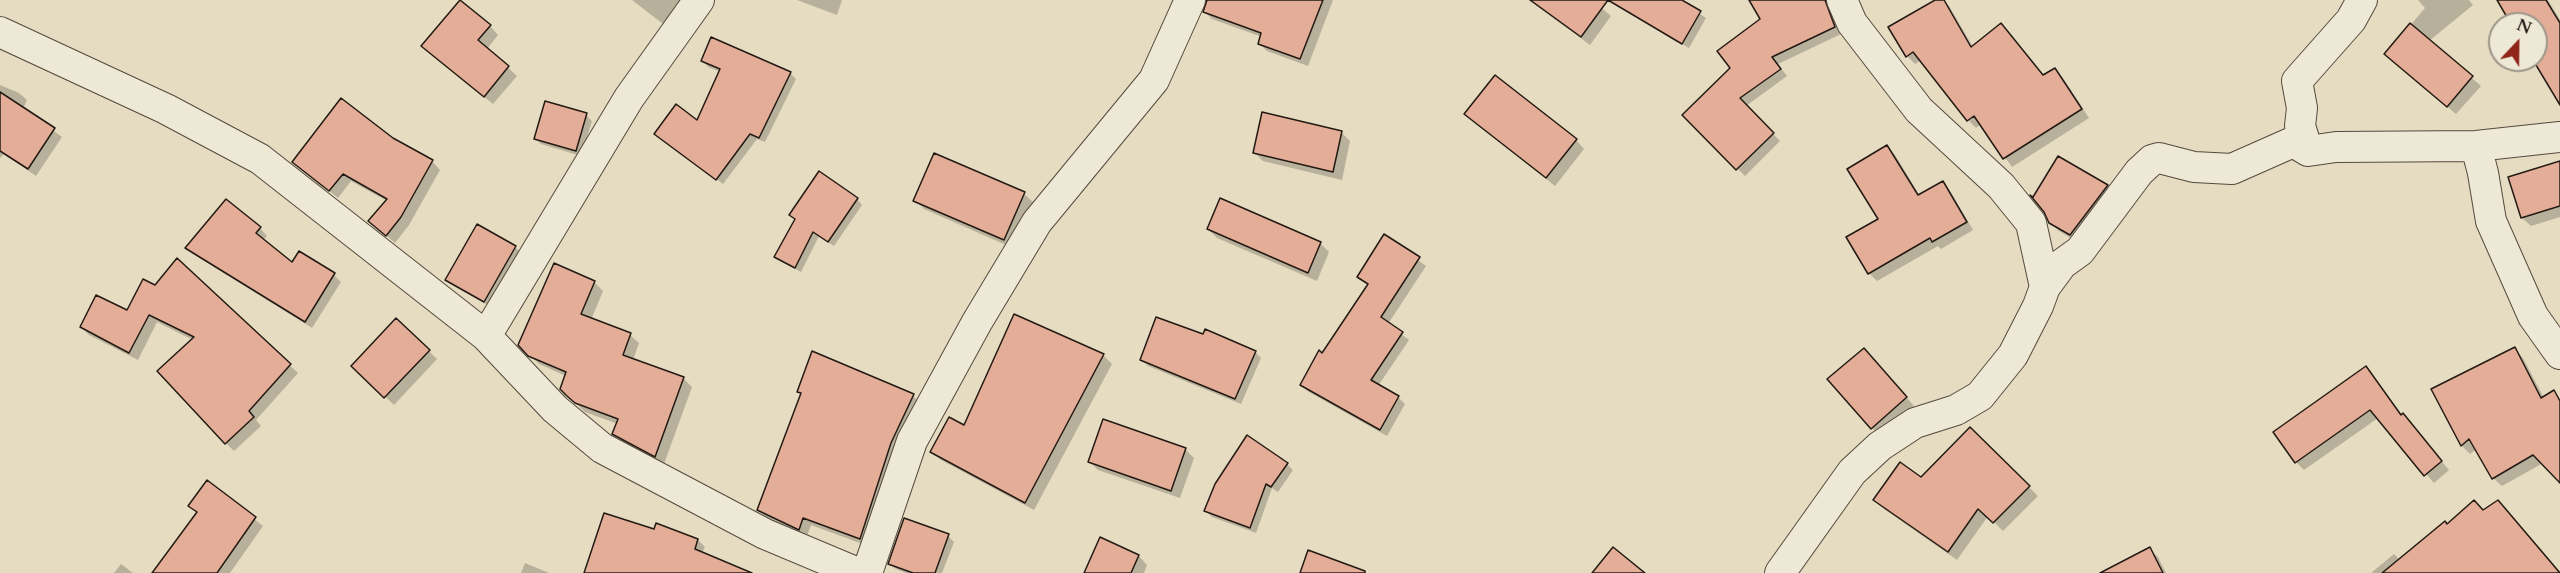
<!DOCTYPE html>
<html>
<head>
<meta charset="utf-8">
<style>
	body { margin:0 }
	#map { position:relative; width:2560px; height:573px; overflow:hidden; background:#e5dcc1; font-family:Cardo,serif }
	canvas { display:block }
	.north { position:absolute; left:2488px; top:12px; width:60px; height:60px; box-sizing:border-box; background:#eee8d7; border:2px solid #9d9689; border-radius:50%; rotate:22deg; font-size:16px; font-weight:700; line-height:24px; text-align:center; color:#231a13 }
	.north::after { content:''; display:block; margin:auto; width:21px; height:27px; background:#8f2418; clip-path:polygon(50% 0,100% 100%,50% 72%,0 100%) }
</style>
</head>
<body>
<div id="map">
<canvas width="2560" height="573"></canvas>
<div class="north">N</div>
</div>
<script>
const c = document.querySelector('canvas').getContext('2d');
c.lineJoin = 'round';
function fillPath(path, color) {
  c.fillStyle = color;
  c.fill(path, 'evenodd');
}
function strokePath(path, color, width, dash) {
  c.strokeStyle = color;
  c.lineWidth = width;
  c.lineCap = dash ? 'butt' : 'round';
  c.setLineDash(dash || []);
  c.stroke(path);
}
fillPath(new Path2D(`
	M632,0H688L667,27Z
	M797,0H842L837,15Z
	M1208,0H1333L1308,66L1267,51L1259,43L1262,37L1212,19L1205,12Z
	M1529,0H1592L1611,16L1590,45Z
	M1606,0H1679L1706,18L1689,48Z
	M1751,0H1832L1833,15L1841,34L1778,64L1787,76L1746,106L1780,141L1745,176L1684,115L1732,68L1761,20Z
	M1938,0H1943L1949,6L1973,47L2043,77L2055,69L2063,78L2089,118L2012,167L1981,124L1976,128L1968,120L1921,60L1915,64L1907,56Z
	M2418,0H2469L2473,5L2429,41L2481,86L2456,114L2386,54L2425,8Z
	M2507,0H2548L2560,20V97L2535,60L2536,24H2513Z
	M490,26L498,35L487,49L517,76L493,104L432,54Z
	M703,61L790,73L796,79L765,142L757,139L723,184L656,134L698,122L721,72L708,67Z
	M0,85L19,93L27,100L23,109L62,137L36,176L4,154L0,158Z
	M1466,114L1576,140L1584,149L1555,186Z
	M586,115L592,121L581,156L541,144L535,138Z
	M1341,132L1350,141L1342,180L1263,161L1254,152Z
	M392,139L432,161L440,170L409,225L395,243L370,221L387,201L351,181L338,198L294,162Z
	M1887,147L1895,155L1920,196L1943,183L1950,191L1973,230L1941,249L1938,246L1877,281L1869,273L1880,219Z
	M2560,162V217L2531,226L2522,218Z
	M2107,186L2116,195L2079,243L2059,231L2050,222Z
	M1024,194L1033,202L1013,248L924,209L915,200Z
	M857,199L862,205L834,246L819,236L801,272L782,262L776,256Z
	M477,226L515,247L521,253L491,307L453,285L447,279Z
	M260,228L267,236L263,240L293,264L334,275L341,282L312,328L195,255L187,248Z
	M1208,229L1320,243L1329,252L1317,281L1217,238Z
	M1385,236L1426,266L1388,324L1409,340L1378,386L1398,397L1405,404L1387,436L1309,392L1301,385L1368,285L1359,276Z
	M177,261L298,373L256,420L261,426L234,451L226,443L193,340L157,322L138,360L89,335L81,327L128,312L155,287Z
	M594,282L603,291L591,320L630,335L639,343L633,360L683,378L692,387L664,464L623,442L614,434L618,424L585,412L561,389L566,376L539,364L520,345Z
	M396,320L437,359L394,405L353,366Z
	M2515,349L2523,358L2544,398L2553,392L2560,399V481L2543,463L2502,486L2493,478L2477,449L2470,454L2462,446L2433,390Z
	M1255,352L1261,358L1241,404L1148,366L1142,360Z
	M1103,355L1112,364L1034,510L941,460L932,452L965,427Z
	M1872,358L1914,406L1880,436L1872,428Z
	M2366,368L2402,416L2449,470L2434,483L2378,418L2304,470L2296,462Z
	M798,392L913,396L921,404L868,546L811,525L807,536L767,518L759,510L802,395Z
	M1970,429L2038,496L2003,531L1988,516L1957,560L1884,509L1875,500L1921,478Z
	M1185,449L1194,458L1180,498L1098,470L1089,461Z
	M1287,464L1293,470L1278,492L1272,488L1256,533L1212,517L1206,511Z
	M208,483L263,526L230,573H154L198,513L190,505Z
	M2484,511H2506L2560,573H2371L2394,554L2400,560L2447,526Z
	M655,531L698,540L705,547L702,553L745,573H613Z
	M948,536L954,542L942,573H906L896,569L890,564Z
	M2149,549L2158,557L2166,573H2103Z
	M1139,556L1147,565L1144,573H1086Z
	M525,563L549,573H521Z
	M121,564L133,573H114Z`), '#0003');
const building = new Path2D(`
	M460,0L491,25L478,40L509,66L484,97L421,46Z
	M1207,0H1323L1300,59L1258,44L1261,33L1203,12Z
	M1530,0H1682L1701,11L1682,44L1608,0L1581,37Z
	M1749,0H1825L1835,27L1772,57L1781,69L1740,98L1774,133L1736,170L1682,115L1730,68L1717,51L1760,19Z
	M1935,0H1944L1971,47L2001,23L2043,75L2055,68L2082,109L2003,159L1974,116L1967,121L1913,52L1906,57L1888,27Z
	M2497,0H2546L2560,23V105L2533,60H2536V24H2511Z
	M2410,23L2473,76L2447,107L2384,54Z
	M711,37L791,72L759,138L750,134L716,180L654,134L676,104L697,120L720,69L701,61Z
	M1495,75L1577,139L1546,178L1464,114Z
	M0,92L55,128L28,169L0,151Z
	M341,98L393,138L433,160L401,217L386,236L368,221L387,199L343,174L329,191L292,162Z
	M545,101L587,113L576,151L534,139Z
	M1262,112L1342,131L1333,172L1253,153Z
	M1887,145L1918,195L1943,181L1967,222L1932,242L1930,238L1868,274L1846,237L1878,219L1847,169Z
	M934,153L1025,192L1004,240L913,201Z
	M2058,156L2108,185L2070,235L2049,223L2044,212L2030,195L2033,197Z
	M2560,161V206L2521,218L2508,177Z
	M819,171L858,198L828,242L813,232L795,268L774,257L795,219L789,215Z
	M1220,198L1321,242L1308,273L1207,229Z
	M226,199L261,227L256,233L292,262L299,251L335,273L305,322L185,248Z
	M477,224L516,246L484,302L445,280Z
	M1384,234L1420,257L1381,317L1403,332L1371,380L1399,396L1380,430L1300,385L1319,350L1322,353L1368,284L1357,277Z
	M177,258L291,364L249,411L254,417L225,444L157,371L194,337L149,315L129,353L80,327L96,295L127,310L143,279L155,285Z
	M554,263L595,281L581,314L631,333L623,355L684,377L655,457L612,434L618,419L575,403L567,396L560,389L566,372L528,356L518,345Z
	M1014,314L1104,354L1025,503L930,452L949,417L964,425Z
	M1156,317L1203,334L1205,329L1256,351L1235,399L1140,360Z
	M396,318L430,350L384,398L351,366Z
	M2515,347L2541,398L2554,390L2560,401V483L2533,455L2492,479L2469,439L2461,446L2431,389Z
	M1864,348L1907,397L1871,429L1827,379Z
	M812,351L914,394L891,443L860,539L803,518L799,530L757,510L801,393L797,392Z
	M2366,366L2401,415L2403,413L2442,461L2424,476L2370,410L2295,463L2273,432Z
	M1103,419L1186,448L1171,491L1088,462Z
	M1970,427L2030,486L1993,523L1978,509L1948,552L1873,500L1900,462L1921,477Z
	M1247,435L1288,463L1271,487L1266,484L1250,528L1204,511L1215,484Z
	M207,480L256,517L217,573H152L197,512L188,506Z
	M2474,500L2483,510L2498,500L2560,573H2382L2445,521L2447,524Z
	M604,513L654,529L656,523L698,539L695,549L752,573H584Z
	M904,518L949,534L935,573H913L888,564Z
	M1100,537L1139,555L1131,573H1084Z
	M1613,547L1645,573H1592Z
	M2150,547L2163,573H2100Z
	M1308,550L1365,571V573H1300Z`);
fillPath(building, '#e4ad97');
strokePath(building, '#231a13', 1.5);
const street = new Path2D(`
	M1842,0L1852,23L1919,110L2001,186L2031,223L2045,287
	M0,32L166,109L260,159L486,336L555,409L602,448L765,534L858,573
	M2476,146L2483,173L2491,221L2533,316L2560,354
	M2308,151L2336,147L2476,146L2560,137
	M486,336L629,98L699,0
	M867,573L912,441L977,322L1037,222L1154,80L1190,0
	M1780,573L1852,472L1880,446L1915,423L1956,410L1980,396L2013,355L2038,306L2045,287L2062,264L2080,251L2139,172L2152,160L2159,158L2194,167L2232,169L2293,142L2308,151L2300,126L2302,108L2297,81L2351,20L2362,0`);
strokePath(street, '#544a3e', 32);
strokePath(street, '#eee8d7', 30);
</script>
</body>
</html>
